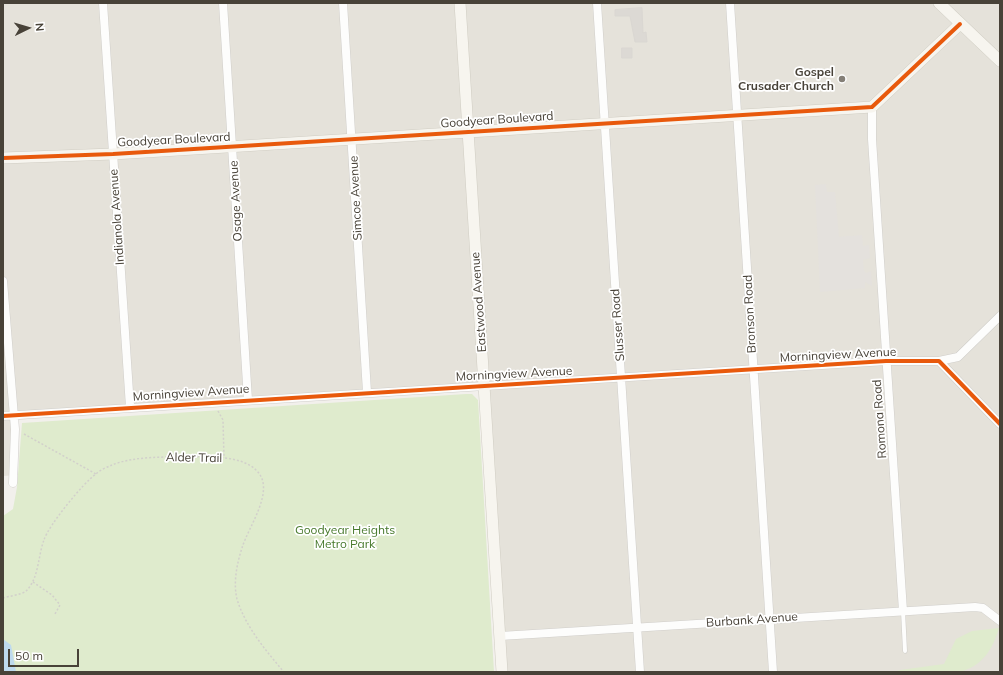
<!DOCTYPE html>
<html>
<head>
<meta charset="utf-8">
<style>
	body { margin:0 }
	#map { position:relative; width:1003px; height:675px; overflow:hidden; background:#f2f0ec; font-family:Mulish,sans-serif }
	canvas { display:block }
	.frame { position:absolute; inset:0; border:4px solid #484238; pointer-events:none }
	.north { position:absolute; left:8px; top:8px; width:40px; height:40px; -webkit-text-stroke:3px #fff; paint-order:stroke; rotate:85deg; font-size:11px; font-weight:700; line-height:16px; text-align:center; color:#484238 }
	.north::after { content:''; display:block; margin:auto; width:14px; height:18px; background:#484238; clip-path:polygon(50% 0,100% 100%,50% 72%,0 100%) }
	.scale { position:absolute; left:8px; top:649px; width:71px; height:18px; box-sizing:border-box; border:2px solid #484238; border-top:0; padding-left:5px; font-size:12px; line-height:14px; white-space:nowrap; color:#484238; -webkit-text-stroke:3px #fff; paint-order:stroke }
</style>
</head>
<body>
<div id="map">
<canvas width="1003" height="675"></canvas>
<div class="frame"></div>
<div class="north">N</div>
<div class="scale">50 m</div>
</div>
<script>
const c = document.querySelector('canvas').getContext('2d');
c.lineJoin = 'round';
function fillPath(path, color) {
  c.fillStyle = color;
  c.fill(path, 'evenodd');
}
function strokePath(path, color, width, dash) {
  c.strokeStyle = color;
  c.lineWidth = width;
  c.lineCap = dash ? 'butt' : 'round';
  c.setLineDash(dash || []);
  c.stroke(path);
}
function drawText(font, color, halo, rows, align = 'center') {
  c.font = font + ' Mulish,sans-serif';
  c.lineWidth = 3.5;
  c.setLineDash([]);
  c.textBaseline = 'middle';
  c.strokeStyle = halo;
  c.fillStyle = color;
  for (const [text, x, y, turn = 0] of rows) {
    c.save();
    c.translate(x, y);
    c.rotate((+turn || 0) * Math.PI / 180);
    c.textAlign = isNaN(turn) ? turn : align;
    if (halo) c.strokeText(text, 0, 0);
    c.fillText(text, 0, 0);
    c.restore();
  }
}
fillPath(new Path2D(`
	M3,3H1000V672H501L484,386L13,415L18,475L3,476Z`), '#e5e2da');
fillPath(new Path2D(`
	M466,394H472L478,400L494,672H3V516L13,509L17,487L22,423Z
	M999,628C993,648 984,664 963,671C954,675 907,672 894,672L900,670L944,664L956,639L972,631Z`), '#dfebcd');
fillPath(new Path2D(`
	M826,184L827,192H835L839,237L862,235L863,246L869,245L870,258L863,260L864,271L866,273L871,271L872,286L865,282V288L820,292L815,185Z`), '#e4e1dd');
fillPath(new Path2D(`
	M3,639L11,645L16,672H3Z`), '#bedaee');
const building = new Path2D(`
	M642,8L643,33L646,32L647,42H635L630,16H615V10Z
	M622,48H632V58H622Z`);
fillPath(building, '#dcd9d4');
strokePath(building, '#dad7d2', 1);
const lane = new Path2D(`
	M903,611L905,651`);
const street = new Path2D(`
	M103,3L130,407
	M223,3L248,400
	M343,3L367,392
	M597,3L640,672
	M730,3L773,672
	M872,107V139L903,611
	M3,281L15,429L13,483
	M939,361L958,357L1000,316
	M3,416L886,361H939L1000,424
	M500,636L975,607L983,608L1000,621`);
const secondary = new Path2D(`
	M460,3L502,672
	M939,3L1000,61
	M3,158L113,154L872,107L960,24`);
strokePath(lane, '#d0ceca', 5);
strokePath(street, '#d0ceca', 9);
strokePath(secondary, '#d0cdc3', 12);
strokePath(new Path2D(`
	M218,411L223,420L224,458
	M24,434L96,474
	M33,582L52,595L60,605L55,614
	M3,598C9,596 21,595 26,591C39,579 38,555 44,540C48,526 84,482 96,474C100,470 107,467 112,465C134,456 166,457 190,457C209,456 242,456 256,470C277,489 248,527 242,548C237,563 233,583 237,599C245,626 266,651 284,672`), '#d2d0cb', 1.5, [2, 2]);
strokePath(lane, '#fdfdfc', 4);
strokePath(street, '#fdfdfc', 8);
strokePath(secondary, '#f7f5ef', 11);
strokePath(new Path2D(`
	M3,158L113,154L872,107L960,24
	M3,416L886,361H939L1000,424`), '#e8590c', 4);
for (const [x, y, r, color] of [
	[842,79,4,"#847f77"]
]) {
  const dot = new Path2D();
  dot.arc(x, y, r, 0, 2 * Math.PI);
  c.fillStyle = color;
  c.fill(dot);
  strokePath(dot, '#fff', 1.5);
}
drawText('bold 12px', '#484238', '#fff', [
	["Gospel",834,72],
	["Crusader Church",834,86]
], 'right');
drawText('12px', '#484238', '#fff', [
	["Goodyear Boulevard",497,120,-4],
	["Goodyear Boulevard",174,140,-3],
	["Simcoe Avenue",356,198,-93],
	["Osage Avenue",236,201,-93],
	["Indianola Avenue",117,217,-94],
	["Eastwood Avenue",479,302,-94],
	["Bronson Road",750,314,-93],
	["Slusser Road",618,325,-94],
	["Morningview Avenue",838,355,-3],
	["Morningview Avenue",514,374,-3],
	["Morningview Avenue",191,393,-4],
	["Romona Road",880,419,-94],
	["Alder Trail",194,458,1],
	["Burbank Avenue",752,620,-4]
]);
drawText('12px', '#47792c', '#fff', [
	["Goodyear Heights",345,530],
	["Metro Park",345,544]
]);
</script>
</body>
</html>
